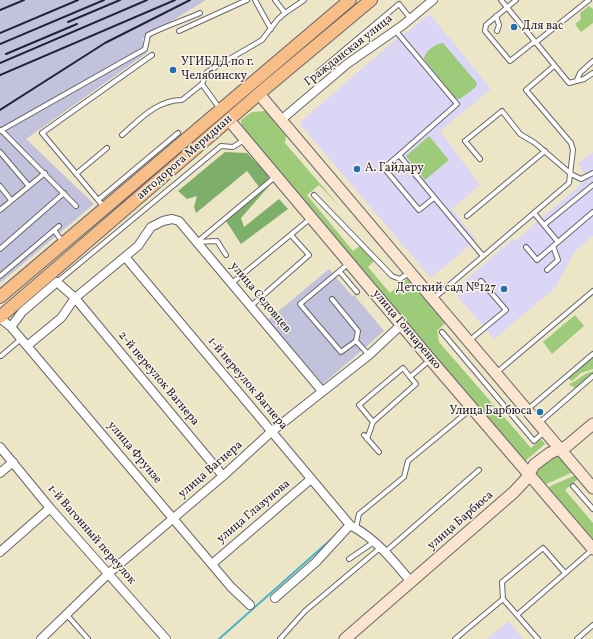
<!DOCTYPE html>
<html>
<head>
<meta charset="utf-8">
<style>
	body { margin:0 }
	canvas { display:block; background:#ece5c6 }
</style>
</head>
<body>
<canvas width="593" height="639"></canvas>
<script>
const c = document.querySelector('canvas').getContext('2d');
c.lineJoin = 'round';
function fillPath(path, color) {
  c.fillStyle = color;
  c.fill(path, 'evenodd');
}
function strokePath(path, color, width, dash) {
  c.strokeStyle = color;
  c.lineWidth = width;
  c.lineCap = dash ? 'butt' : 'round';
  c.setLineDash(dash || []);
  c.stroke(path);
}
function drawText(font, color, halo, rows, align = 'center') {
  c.font = font + ' Vollkorn,serif';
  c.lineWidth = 3;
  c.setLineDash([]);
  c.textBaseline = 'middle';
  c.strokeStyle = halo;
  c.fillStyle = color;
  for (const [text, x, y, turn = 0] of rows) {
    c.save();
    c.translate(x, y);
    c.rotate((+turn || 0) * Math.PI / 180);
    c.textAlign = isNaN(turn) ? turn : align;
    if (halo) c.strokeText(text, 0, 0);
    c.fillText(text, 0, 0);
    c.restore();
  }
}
fillPath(new Path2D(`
	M430,14L491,89L440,131L480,185L452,209L476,240L431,278L299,123L402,34L406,33Z
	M593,152V236L575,251L555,288L494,339L453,291L513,239L515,241L588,178L578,164Z
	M509,621L523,639H487Z`), '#dcd6f6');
fillPath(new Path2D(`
	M0,0H206L142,39L147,53L26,139L94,204L0,283Z
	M329,269L352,296L354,295L384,331L323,384L268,320Z`), '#c2c2dc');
fillPath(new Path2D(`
	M589,6L593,9V23L581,32L575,24L581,19L580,13Z
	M443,43L477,83L476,87L460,99L455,98L424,59C424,52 436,43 443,43Z
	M266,111L286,136L285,143L340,207L319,185L307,195L353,251L361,245L374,261L368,267L390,293L408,278L446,322L437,331L439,342L531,448L541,439L545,444L524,462L242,129L241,120L252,112Z
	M429,136L449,160L425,180L406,156Z
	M575,315L584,326L552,354L543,342Z
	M593,356V369L581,373L572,381L567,378Z
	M593,371V374L576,388L571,386L569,384C579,380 582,374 593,371Z
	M557,455L573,472L544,485L536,475L537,471L553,456Z
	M576,475L593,497L578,479L565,490L593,523V544L546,488Z`), '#9dcb7a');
fillPath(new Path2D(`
	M225,152L247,153L268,175L269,186L241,218L244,227L279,199L288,209L241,244L226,221L259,187L247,171L196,213L194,207L197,196L187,199L178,191Z`), '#7eaf6a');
strokePath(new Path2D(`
	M219,639L336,535`), '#4ab4c8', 2);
const lane = new Path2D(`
	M255,0L271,29
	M501,0L569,83L584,79L593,73
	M516,0L486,25L485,31L510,61L534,42
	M285,13L304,0
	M496,16L499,25L497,31
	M395,30L457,104L399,155L483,256
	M179,31L247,0
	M535,43L589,0
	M318,72L399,4L410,18
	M577,80L580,73L593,61
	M202,84L220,109
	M1,130L76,206
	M0,131L145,49L148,35C165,26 182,21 200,13
	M122,135C140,119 157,100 182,100L202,84L207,72L262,40L278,19L285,13L275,0
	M0,152L28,185
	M399,155L384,168L419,210L434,198
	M480,159L465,141L502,111L520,134L535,143L571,174L581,179L593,173
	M76,174L107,148
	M0,186L11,200
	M314,195L392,276L400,279L409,273
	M98,200L178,133
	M104,207L42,133L152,55
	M0,210L45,173
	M534,213L558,242L593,212
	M467,216L545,151
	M544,225L593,185
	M54,230L62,241
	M197,242L275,177
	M197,242L217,241L226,255
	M526,247L537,260L558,242
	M0,249L64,193
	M348,264L300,304L341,352L356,341L369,355
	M547,270L558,260L553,246
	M340,272L357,292
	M0,276L59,226
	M57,282L221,146L233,147L244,140
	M232,283L311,218
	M332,299L358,331L356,341
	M433,299L569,183L573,150L571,143L526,90L554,66
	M251,306L309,255L291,235
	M442,332L534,441L544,432
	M470,340L506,310L481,281
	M1,356L21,339
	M496,373L593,291
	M410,377L403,368L359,405L373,422L416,384L410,377L430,360
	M528,409L593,354
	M539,423L593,376
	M364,435L379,452
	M367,439L373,422
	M573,486L593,509
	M356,528L359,514L404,477L408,461L471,409
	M385,552L479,470
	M349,559L374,542
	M503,599L538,639
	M67,615L88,639
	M517,615L592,550
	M280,639L305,611L380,548
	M455,639L503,599L502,582L543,548L565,573
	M577,639L593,625`);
const street = new Path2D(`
	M281,120L347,64L403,25L433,0
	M126,258L350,525C375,538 393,560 411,582
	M0,318L11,327L231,587L250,605
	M11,327L22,312L57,282L75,298L223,476
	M27,346L61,318L75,298L138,246L151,227L163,221L172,219L179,221L322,391
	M0,447L50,508L166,639
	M0,473L13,462
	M0,552L50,508
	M212,564L311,479
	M275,598L316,562L350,525
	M41,639L109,573L223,476L271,432L369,355L402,324`);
const secondary = new Path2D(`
	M259,94L593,488
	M229,120L430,359L593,549
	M345,639L514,492L527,478L534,465L550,453L567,446L593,424`);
const primary = new Path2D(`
	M0,297L350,0
	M0,317L268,86L371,0`);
strokePath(lane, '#69666c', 6);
strokePath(street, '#69666c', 10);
strokePath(secondary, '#69666c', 13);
strokePath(primary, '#69666c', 14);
strokePath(lane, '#fff', 4);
strokePath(street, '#fff', 8);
strokePath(secondary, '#fce5cf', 11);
strokePath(primary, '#f7be87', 12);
strokePath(new Path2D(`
	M0,10L24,0
	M68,22L120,0
	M0,33L78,0
	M0,44L104,0
	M6,54L77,24
	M0,63L147,0
	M0,75L175,0
	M0,110L105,43L190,0`), '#22223b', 2);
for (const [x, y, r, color] of [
	[514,27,4,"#1f6fb2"],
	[173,70,4,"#1f6fb2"],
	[357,169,4,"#1f6fb2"],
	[504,289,4,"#1f6fb2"],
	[540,412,4,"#1f6fb2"]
]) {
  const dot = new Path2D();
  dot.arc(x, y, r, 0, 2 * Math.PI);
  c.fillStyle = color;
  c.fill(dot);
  strokePath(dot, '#fcf5e5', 1.5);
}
drawText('12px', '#22223b', '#fcf5e5', [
	["Для вас",522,27],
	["УГИБДД по г.",181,63],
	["Челябинску",181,77],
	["А. Гайдару",365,169],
	["Детский сад №127",496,289,"right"],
	["Улица Барбюса",532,412,"right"]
], 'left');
drawText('12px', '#22223b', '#fcf5e5', [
	["Гражданская улица",349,51,-38],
	["автодорога Меридиан",185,158,-41],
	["улица Седовцев",260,298,50],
	["улица Гончаренко",406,330,50],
	["2-й переулок Вагнера",158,379,50],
	["1-й переулок Вагнера",247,384,50],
	["улица Фрунзе",134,453,50],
	["улица Вагнера",211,470,-41],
	["улица Глазунова",254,512,-40],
	["улица Барбюса",461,521,-41],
	["1-й Вагонный переулок",91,535,49]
]);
</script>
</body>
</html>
